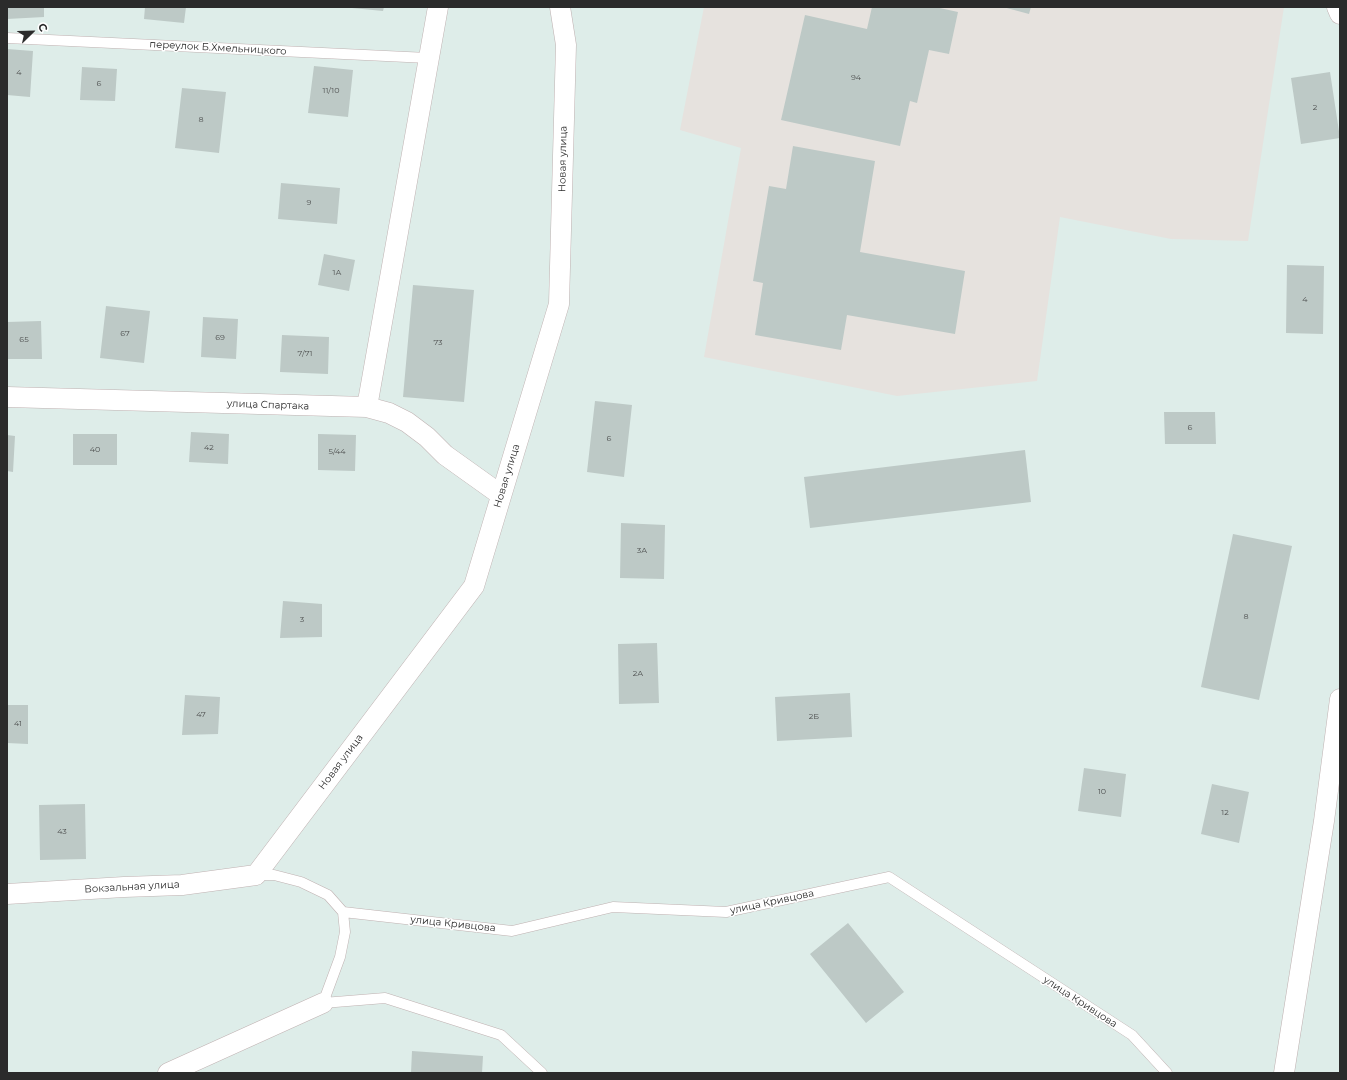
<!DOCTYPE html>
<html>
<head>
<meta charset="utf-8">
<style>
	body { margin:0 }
	#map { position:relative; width:1347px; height:1080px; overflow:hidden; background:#deede9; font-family:Montserrat,sans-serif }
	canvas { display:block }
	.frame { position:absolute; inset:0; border:8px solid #2b2b2b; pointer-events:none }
	.north { position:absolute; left:12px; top:12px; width:40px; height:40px; -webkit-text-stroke:3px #fff; paint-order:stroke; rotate:67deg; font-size:11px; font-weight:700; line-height:16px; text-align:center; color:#2b2b2b }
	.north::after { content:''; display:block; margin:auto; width:14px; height:18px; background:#2b2b2b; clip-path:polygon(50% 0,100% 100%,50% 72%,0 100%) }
</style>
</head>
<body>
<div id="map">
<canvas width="1347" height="1080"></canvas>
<div class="frame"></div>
<div class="north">С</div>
</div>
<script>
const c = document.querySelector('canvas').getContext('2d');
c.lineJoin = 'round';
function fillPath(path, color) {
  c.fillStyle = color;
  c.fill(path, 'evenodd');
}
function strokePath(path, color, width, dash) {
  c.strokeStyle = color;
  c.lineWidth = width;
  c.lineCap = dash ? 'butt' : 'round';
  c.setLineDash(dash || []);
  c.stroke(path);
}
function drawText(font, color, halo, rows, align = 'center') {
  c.font = font + ' Montserrat,sans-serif';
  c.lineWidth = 3;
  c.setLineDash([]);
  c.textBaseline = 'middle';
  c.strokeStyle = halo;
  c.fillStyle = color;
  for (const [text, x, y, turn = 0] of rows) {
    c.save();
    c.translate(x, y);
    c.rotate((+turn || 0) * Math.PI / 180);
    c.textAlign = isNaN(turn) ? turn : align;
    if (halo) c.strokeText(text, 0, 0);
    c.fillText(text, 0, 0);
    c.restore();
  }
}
fillPath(new Path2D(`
	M704,7H1284L1248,241L1171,239L1060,217L1037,381L897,396L704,357L741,148L680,130Z`), '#e6e2de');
fillPath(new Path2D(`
	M7,7H44V17L7,19Z
	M145,7H186L184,23L144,19Z
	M352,7H384L383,11L352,8Z
	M872,7H935L958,12L949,54L929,50L917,103L910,101L900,146L781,120L805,15L867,29Z
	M1003,7H1031L1029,14Z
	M7,49L33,51L30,97L7,95Z
	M314,66L353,70L348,117L308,113Z
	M82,67L117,69L115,101L80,100Z
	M1330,72L1340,138L1301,144L1291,78Z
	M182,88L226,92L219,153L175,148Z
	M793,146L875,161L860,252L965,271L955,334L847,315L841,350L755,335L763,283L753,281L769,186L786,189Z
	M281,183L340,188L337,224L278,219Z
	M324,254L355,260L349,291L318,285Z
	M1287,265L1324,266L1323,334L1286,333Z
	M413,285L474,290L464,402L403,397Z
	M106,306L150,311L144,363L100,358Z
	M203,317L238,319L236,359L201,357Z
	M41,321L42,359H7V322Z
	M282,335L329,337L328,374L280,372Z
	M595,401L632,405L624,477L587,472Z
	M1164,412H1215L1216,444H1165Z
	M191,432L229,434L228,464L189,462Z
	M73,434H117V465H73Z
	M318,434L356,435L355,471L318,470Z
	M7,435L15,436L13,472L7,471Z
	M1025,450L1031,502L810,528L804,477Z
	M621,523L665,525L664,579L620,578Z
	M1233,534L1292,546L1259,700L1201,687Z
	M283,601L322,604V637L280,638Z
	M657,643L659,703L619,704L618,644Z
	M850,693L852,737L777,741L775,697Z
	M185,695L220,697L218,734L182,735Z
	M7,705H28V744L7,743Z
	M1084,768L1126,774L1121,817L1078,811Z
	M1212,784L1249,792L1239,843L1201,834Z
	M85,804L86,859L40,860L39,805Z
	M848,923L904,992L866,1023L810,954Z
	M412,1051L483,1056L482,1073H411Z`), '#bdc9c6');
const service = new Path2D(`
	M7,38L428,58
	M256,875H274L301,882L328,895L343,912L512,931L613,907L726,912L889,877L1132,1035L1167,1073
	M343,912L345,932L340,957L323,1003L385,998L501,1035L542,1073`);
const minor = new Path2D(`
	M1337,7L1340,14
	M7,397L367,407L389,413L407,422L427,437L445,455L501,495
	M367,407L438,7
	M7,894L124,887L182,885L256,875L474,586L559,304L566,45L560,7
	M168,1073L323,1003
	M1284,1073L1324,821L1340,699`);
strokePath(service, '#bfb1b1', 11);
strokePath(minor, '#bfb1b1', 21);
strokePath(service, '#fff', 10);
strokePath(minor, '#fff', 20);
drawText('8px', '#505252', null, [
	["4",19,73],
	["94",856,78],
	["6",99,84],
	["11/10",331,91],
	["2",1315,108],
	["8",201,120],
	["9",309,203],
	["1А",337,273],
	["4",1305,300],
	["67",125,334],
	["69",220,338],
	["65",24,340],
	["73",438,343],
	["7/71",305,354],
	["6",1190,428],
	["6",609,439],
	["42",209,448],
	["40",95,450],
	["5/44",337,452],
	["3А",642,551],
	["8",1246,617],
	["3",302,620],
	["2А",638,674],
	["47",201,715],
	["2Б",814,717],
	["41",18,724],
	["10",1102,792],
	["12",1225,813],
	["43",62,832]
]);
drawText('10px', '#2b2b2b', '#fff', [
	["переулок Б.Хмельницкого",218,48,3],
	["Новая улица",563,159,-89],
	["улица Спартака",268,405,2],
	["Новая улица",507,476,-73],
	["Новая улица",341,762,-53],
	["Вокзальная улица",132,887,-3],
	["улица Кривцова",772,902,-12],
	["улица Кривцова",453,924,6],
	["улица Кривцова",1080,1002,33]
]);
</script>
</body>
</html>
